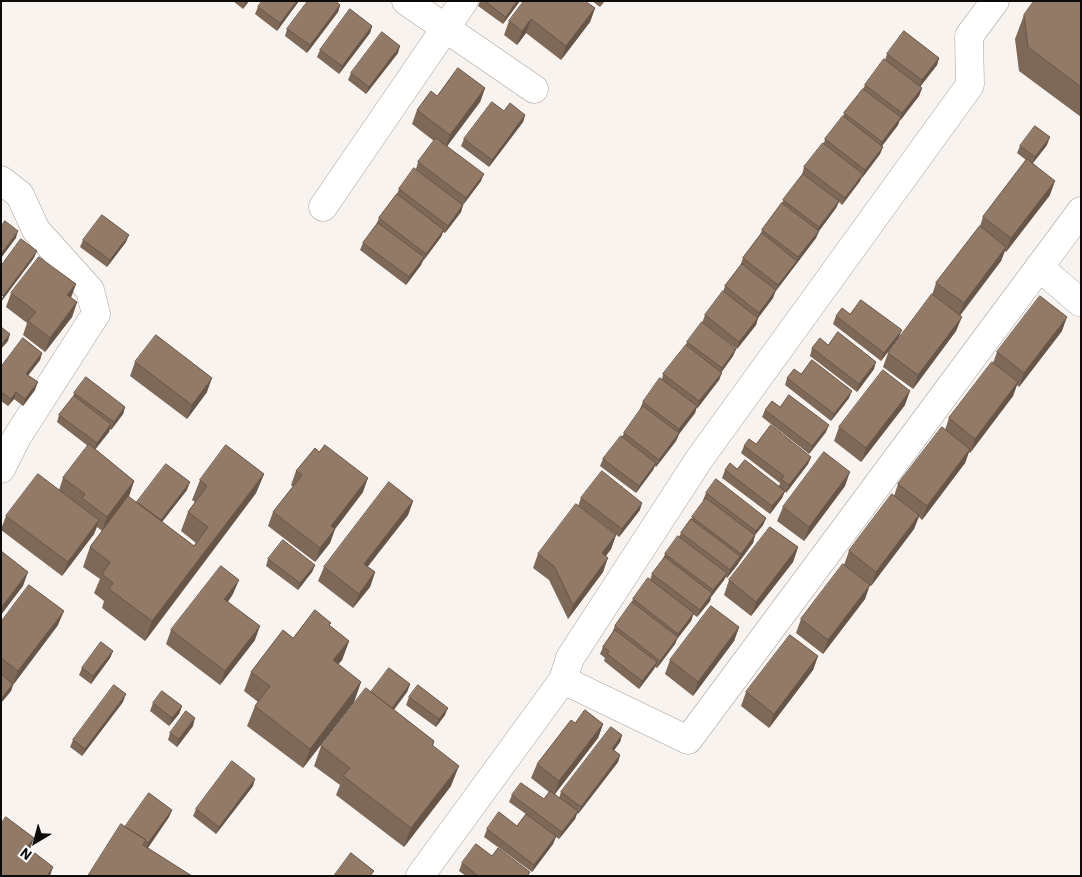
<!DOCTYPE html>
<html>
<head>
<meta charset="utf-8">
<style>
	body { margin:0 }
	#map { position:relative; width:1082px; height:877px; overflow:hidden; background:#f9f3ef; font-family:"IBM Plex Sans",sans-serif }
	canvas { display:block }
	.frame { position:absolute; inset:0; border:2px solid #0e0c0b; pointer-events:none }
	.north { position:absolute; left:10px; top:817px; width:50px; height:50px; -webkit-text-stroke:4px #fff; paint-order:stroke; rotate:217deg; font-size:14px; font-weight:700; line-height:20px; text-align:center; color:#0e0c0b }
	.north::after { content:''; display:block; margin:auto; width:18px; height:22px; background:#0e0c0b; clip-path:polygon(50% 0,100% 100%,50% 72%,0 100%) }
</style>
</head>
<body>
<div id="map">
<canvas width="1082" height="877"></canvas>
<div class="frame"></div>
<div class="north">N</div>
</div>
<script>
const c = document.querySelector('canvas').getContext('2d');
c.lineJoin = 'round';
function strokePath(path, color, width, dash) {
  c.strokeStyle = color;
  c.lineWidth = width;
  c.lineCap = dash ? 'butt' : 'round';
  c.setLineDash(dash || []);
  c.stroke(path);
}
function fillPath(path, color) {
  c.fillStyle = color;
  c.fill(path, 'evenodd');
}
const minor = new Path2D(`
	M406,1L534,89
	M1,180L20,195L36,230L90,290L96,314L17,437L1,469
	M323,207L464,1
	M1039,267L1080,302
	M563,680L688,740L1081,211
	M420,876L563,680L570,658L700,458L970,85L969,36L995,1`);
strokePath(minor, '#a6a29e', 29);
strokePath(minor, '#fff', 28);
fillPath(new Path2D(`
	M233,1H249L243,9Z
	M299,1L277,31L255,14L258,7Z
	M480,1H520L503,24L478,6Z
	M592,1H605L600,7Z
	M1081,1V117L1019,71L1015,39L1024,15Z
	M340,5L338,12L307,53L285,36L287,29Z
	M595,8L590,22L561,60L526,33L517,45L504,35L509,21Z
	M372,26L370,33L339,74L317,57L320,50Z
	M398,53L366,94L348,80L351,73Z
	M887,54L939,58L937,65L920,87L922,88L919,96L899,121L898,125L882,146L880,154L862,178V177L860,181L842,205L839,202L836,208L819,231L816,238L775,292L773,298L758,318L756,325L737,349L702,323L705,315L723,292L725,286L740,266L743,258L760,235L762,230L802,175L804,167L824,143L825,139L843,117L844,113L863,89L865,85L885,60Z
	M485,88L480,102L447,146L481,181L463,205L461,212L445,233L443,232L441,237L423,261L421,265L406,285L360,250L363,243L376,225L379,218L397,194L399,189L416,169L418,162L434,141L412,124L417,110L437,96Z
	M504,111L525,115L523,122L489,167L461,146L464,139Z
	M1047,145L1033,163L1050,195L1006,252L1005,251L1001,261L960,316L956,331L913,389L883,367L888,353L932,295L936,283L980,226L983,217L1026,160L1017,153L1020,146Z
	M83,240L126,242L107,267L80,247Z
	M76,284L71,298L77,302L72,317L45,352L23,335L27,323L6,307L11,293Z
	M850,314L899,337L881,361L833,324L836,316Z
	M1062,331L1019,387L1017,385L1013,396L970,453L969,452L965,463L922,520L919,517L914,529L871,586L869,585L865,599L823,654L796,633L801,619L844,565L849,551L894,496L898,484L945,430L949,418L993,363L997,352Z
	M687,342L736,349L733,356L721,373L719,380L696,409L695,413L679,434L676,441L656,467L655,466L653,470L636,493L600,466L603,459L622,437L624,433L641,410L640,409L643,402L662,379L663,374L685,347Z
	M828,345L874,369L857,392L810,356L812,348Z
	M42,353L40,360L28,375L35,390L23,406L14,399L8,406L1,401V367Z
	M135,362L207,392L187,419L130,376Z
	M801,374L849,398L831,421L785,385L787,378Z
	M74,393L125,407L123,414L111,430L110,429L109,432L95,449L134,481L129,496L102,531L97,527L94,534L62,576L1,530V529L6,516L59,490L63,478L88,446L57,422L59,415L73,397Z
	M905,405L861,462L834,441L839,427Z
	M765,410L826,432L809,454L762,417Z
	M756,444L811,457L808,464L786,493L785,491L782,498L770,514L722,478L725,470L779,486L780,483L741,453L744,446Z
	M319,452L363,492L335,529L330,543L315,562L268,526L273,512L293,487L291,485L296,471Z
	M264,474L256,493L145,641L102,608L104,601L94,593L100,579L83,567L90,547L137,502L187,490L162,522L194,546L196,543L181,531L188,512L195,502L192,500L200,480Z
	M845,486L804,541L777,521L783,507Z
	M706,493L766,518L763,525L755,535L753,543L738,564L727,578L726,577L724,580L711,597L710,601L697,617L693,614L691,621L677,639L675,644L657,668L655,667L654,669L639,689L604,661L605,658L600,654L603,647L612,633L615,626L631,604L633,599L650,580L652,574L662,561L665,554L679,537L681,533L704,501L703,500Z
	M581,498L640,510L619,537L578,506Z
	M413,501L408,515L367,567L375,572L370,587L353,608L318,581L324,567Z
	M616,535L611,549L606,556L603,572L568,619L549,580L533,568L538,554Z
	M798,547L793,562L751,616L724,595L729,580Z
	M268,559L315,565L312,572L298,590L266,566Z
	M233,594L228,602L255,640L220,685L166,644L171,630Z
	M1,622L58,625L13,685L11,691L1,703Z
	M330,626L349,641L342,660L338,664L361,682L354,702L303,768L247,726L255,706L258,702L244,691L251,672L293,638Z
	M739,627L734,641L693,696L665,674L670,660Z
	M113,651L110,658L91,684L79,675L82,668Z
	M818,656L813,670L769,728L741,706L746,692Z
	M410,684L407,692L394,710L434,741L433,746L451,786L404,847L336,795L340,785L314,766L321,746L371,692Z
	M409,697L445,715L436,727L406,705Z
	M123,702L82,756L70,747L73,740Z
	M153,703L182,706L179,714L169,726L150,711Z
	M575,723L603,724L598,738L555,794L559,798L561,792L622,735L620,742L614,750L620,755L618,762L578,814L577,813L575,819L559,839L556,837L553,844L532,872L484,837L487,829L517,826L526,814L509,802L512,795L544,799L549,792L531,778L537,764Z
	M193,726L177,747L168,740L170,733Z
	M253,786L216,834L193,816L196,809Z
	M172,810L169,817L148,847L88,876L125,827Z
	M492,856L530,872L528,876H466L459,871L462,863Z`), '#7e6959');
fillPath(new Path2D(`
	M246,1H249L243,9Z
	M297,1H299L277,31L280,23Z
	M517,1H520L503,24L506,17Z
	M340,5L338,12L307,53L310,45Z
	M595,8L590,22L561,60L566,46Z
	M531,19L526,33L517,45L522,31Z
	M372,26L370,33L339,74L342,66Z
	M400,46L398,53L366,94L369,87Z
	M939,58L937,65L919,88L922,80Z
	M485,88L480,102L445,149L450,135Z
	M922,88L919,96L900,121L902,113Z
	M525,115L523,122L489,167L492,160Z
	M901,117L898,125L879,150L882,142Z
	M1050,137L1047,145L1032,164L1035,157Z
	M883,147L880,154L862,178L865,170Z
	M484,174L481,181L463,205L461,212L445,233L448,226L463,205L466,198Z
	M863,174L860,181L842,205L845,198Z
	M1055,181L1050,195L1006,252L1011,238Z
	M839,201L836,208L819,231L816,238L775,292L773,298L758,318L756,325L737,349L739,342L756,320L759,313L776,290L778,285L816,234L819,227Z
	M444,230L441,237L423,261L426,254Z
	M18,231L16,238L1,258V254Z
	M129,235L126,242L107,267L110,260Z
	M1006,247L1001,261L958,317L964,303Z
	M37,251L34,258L1,302L3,296Z
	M424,257L421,265L406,285L409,277Z
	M76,284L70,299L67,295Z
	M77,302L72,317L45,352L50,338Z
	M962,317L956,331L913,389L918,375Z
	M1067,317L1062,331L1019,387L1024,373Z
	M902,330L899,337L881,361L884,353Z
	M10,334L8,341L1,349V345Z
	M736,349L733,356L719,375L722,368Z
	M42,353L40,360L24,381L26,374Z
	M876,362L874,369L857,392L859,384Z
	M722,373L719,380L697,409L699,401Z
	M212,378L207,392L187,419L192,405Z
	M38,382L35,390L23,406L25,399Z
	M1018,382L1013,396L970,453L975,439Z
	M852,391L849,398L831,421L834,414Z
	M910,391L905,405L861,462L866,448Z
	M16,392L14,399L8,406L11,399Z
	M697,406L695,413L679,434L676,441L656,467L659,460L677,436L679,429Z
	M125,407L123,414L111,430L114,422Z
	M111,424L109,432L94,451L97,443Z
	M829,425L826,432L809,454L812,446Z
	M970,449L965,463L922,520L927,506Z
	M811,457L808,464L786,493L789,485Z
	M656,463L653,470L636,493L639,486Z
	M850,472L845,486L804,541L809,527Z
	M264,474L256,493L145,641L152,621Z
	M368,478L363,492L335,529L330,543L315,562L320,548L331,526Z
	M134,481L129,496L102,531L107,517Z
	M190,482L187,490L158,527L161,520Z
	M785,491L782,498L770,514L772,506Z
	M413,501L408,515L359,578L364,564Z
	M642,503L640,510L619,537L622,529Z
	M919,515L914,529L871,586L876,572Z
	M766,518L763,525L755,535L753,543L738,562L741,554L753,538L756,531Z
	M99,520L94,534L62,576L68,562Z
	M616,535L611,549L597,567L602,553Z
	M798,547L793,562L751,616L756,602Z
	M740,556L738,564L727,578L730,570Z
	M608,558L603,572L568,619L573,605Z
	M315,565L312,572L298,590L300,583Z
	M28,572L23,586L1,615V608Z
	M375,572L370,587L353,608L359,594Z
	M727,573L724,580L711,597L710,601L697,617L700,610L712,594L713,590Z
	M239,580L233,594L219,613L224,599Z
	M870,585L865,599L823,654L828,640Z
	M64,611L58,625L13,685L18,671Z
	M694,613L691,621L677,639L675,644L657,668L660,661L676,639L678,634Z
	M260,626L255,640L220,685L225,671Z
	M739,627L734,641L693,696L698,682Z
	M349,641L342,660L326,680L333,660Z
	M113,651L110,658L91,684L93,676Z
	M818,656L813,670L769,728L774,714Z
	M657,662L654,669L639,689L642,681Z
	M361,682L354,702L303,768L310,749Z
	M13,684L11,691L1,703V699Z
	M410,684L407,692L387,718L390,711Z
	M126,694L123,702L82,756L85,749Z
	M182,706L179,714L169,726L172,718Z
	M448,708L445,715L436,727L439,719Z
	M195,718L193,726L177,747L179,739Z
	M603,724L598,738L554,795L559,781Z
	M622,735L620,742L610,756L612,749Z
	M620,755L618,762L578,814L581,807Z
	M459,766L451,786L404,847L411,828Z
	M255,779L253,786L216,834L219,827Z
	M172,810L169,817L146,851L148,843Z
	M578,811L575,819L559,839L562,832Z
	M556,836L553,844L532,872L534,865Z
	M34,838L29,852L27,847Z
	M53,867L50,876H47Z`), '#675548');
const building = new Path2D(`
	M262,1H297L280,23L258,7Z
	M308,1H336L340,5L310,45L287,29Z
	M485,1H517L506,17Z
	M524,1H585L595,8L566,46L531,19L522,31L509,21Z
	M1034,1H1081V87L1028,47L1024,15Z
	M350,9L372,26L342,66L320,50Z
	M904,31L939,58L922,80L887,54Z
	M382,32L400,46L369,87L351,73Z
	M884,59L922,88L902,113L865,85Z
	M458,68L485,88L450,135L417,110L431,91L437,96Z
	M863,89L901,117L882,142L844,113Z
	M492,102L504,111L510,103L525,115L492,160L464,139Z
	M843,116L883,147L865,170L825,139Z
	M1035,126L1050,137L1035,157L1020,146Z
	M436,138L484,174L466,198L418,162Z
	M823,143L863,174L845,198L804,167Z
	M1027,159L1055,181L1011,238L983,217Z
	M414,168L463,205L448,226L399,189Z
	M803,174L839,201L819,227L783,200Z
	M397,194L444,230L426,254L379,218Z
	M782,203L819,231L798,257L762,230Z
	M102,215L129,235L110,260L83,240Z
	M5,221L18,231L1,254V227Z
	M378,223L424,257L409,277L363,243Z
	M980,226L1006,247L964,303L936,283Z
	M762,233L797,261L778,285L743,258Z
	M21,239L37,251L3,296L1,294V266Z
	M39,257L76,284L67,295L77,302L50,338L28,321L36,312L11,293Z
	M742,264L776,290L759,313L725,286Z
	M723,291L758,318L739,342L705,315Z
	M932,294L962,317L918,375L888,353Z
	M1040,296L1067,317L1024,373L997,352Z
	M861,300L902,330L884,353L836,316L842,308L850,314Z
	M702,322L736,349L722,368L687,342Z
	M1,327L10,334L1,345Z
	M838,332L876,362L859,384L812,348L820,338L828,345Z
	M156,335L212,378L192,405L135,362Z
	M23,338L42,353L26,374L38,382L25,399L16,392L11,399L1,392V367Z
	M686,345L722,373L699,401L663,374Z
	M812,360L852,391L834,414L787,378L794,369L801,374Z
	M992,362L1018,382L975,439L949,418Z
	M883,370L910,391L866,448L839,427Z
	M86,377L125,407L114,422L74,393Z
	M660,378L697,406L679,429L643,402Z
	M789,395L829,425L812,446L765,410L772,401L780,407Z
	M74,396L111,424L97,443L59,415Z
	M643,406L679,433L659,460L624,433Z
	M771,425L811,457L789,485L781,479L784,476L744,446L749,439L756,444Z
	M942,427L970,449L927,506L898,484Z
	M621,436L656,463L639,486L603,459Z
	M89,444L134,481L107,517L82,498L85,494L63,478Z
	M226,445L264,474L152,621L109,589L113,583L102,574L110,562L90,547L128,496L194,546L208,527L188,512L207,486L200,480Z
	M325,445L368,478L331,526L335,529L320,548L273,512L302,475L296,471L315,448L319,452Z
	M824,452L850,472L809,527L783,507Z
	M745,460L785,491L772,506L725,470L730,463L737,469Z
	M166,464L190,482L161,520L137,502Z
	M602,471L642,503L622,529L581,498Z
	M38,474L99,520L68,562L6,516Z
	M716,479L766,518L756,531L706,493Z
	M389,482L413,501L364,564L375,572L359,594L324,567Z
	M892,494L919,515L876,572L849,551Z
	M706,498L755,535L741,554L692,517Z
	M576,504L616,535L602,553L608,558L573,605L554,566L538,554Z
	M691,519L740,556L730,570L681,533Z
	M770,527L798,547L756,602L729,580Z
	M678,536L727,573L713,590L665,554Z
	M283,540L315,565L300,583L268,559Z
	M1,551L28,572L1,608Z
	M665,557L712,593L700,610L652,574Z
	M843,564L870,585L828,640L801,619Z
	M221,566L239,580L224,599L260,626L225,671L171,630Z
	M648,578L694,613L678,634L633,599Z
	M29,585L64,611L18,671L1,658V622Z
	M632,602L678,637L660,661L615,626Z
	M711,606L739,627L698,682L670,660Z
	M315,610L331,623L329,625L349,641L333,660L361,682L310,749L255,706L270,686L251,672L283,630L293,638Z
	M615,630L657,662L642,681L607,654L609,651L603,647Z
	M790,635L818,656L774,714L746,692Z
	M101,642L113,651L93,676L82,668Z
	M389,668L410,684L392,708L371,692Z
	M1,674L13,684L1,699Z
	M114,685L126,694L85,749L73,740Z
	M418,685L448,708L439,719L409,697Z
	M366,688L434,741L432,745L459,766L411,828L343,776L350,768L321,746Z
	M162,691L182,706L172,718L153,703Z
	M585,710L603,724L559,781L537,764L571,720L575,723Z
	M186,711L195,718L179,739L170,733Z
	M611,727L622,735L612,749L620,755L581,807L561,792Z
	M232,761L255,779L219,827L196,809Z
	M521,783L544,799L550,791L578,811L562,832L512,795Z
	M149,793L172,810L148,843L145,841L146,840L125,827Z
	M499,812L517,826L526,814L556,836L534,865L487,829Z
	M6,817L34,838L27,847L53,867L47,876H1V824Z
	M121,824L146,840L143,845L192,876H88Z
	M476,844L492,856L498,848L530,872L527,876H478L462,863Z
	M351,853L374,871L370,876H334Z`);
fillPath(building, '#937a67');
strokePath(building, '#675548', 1);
</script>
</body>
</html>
